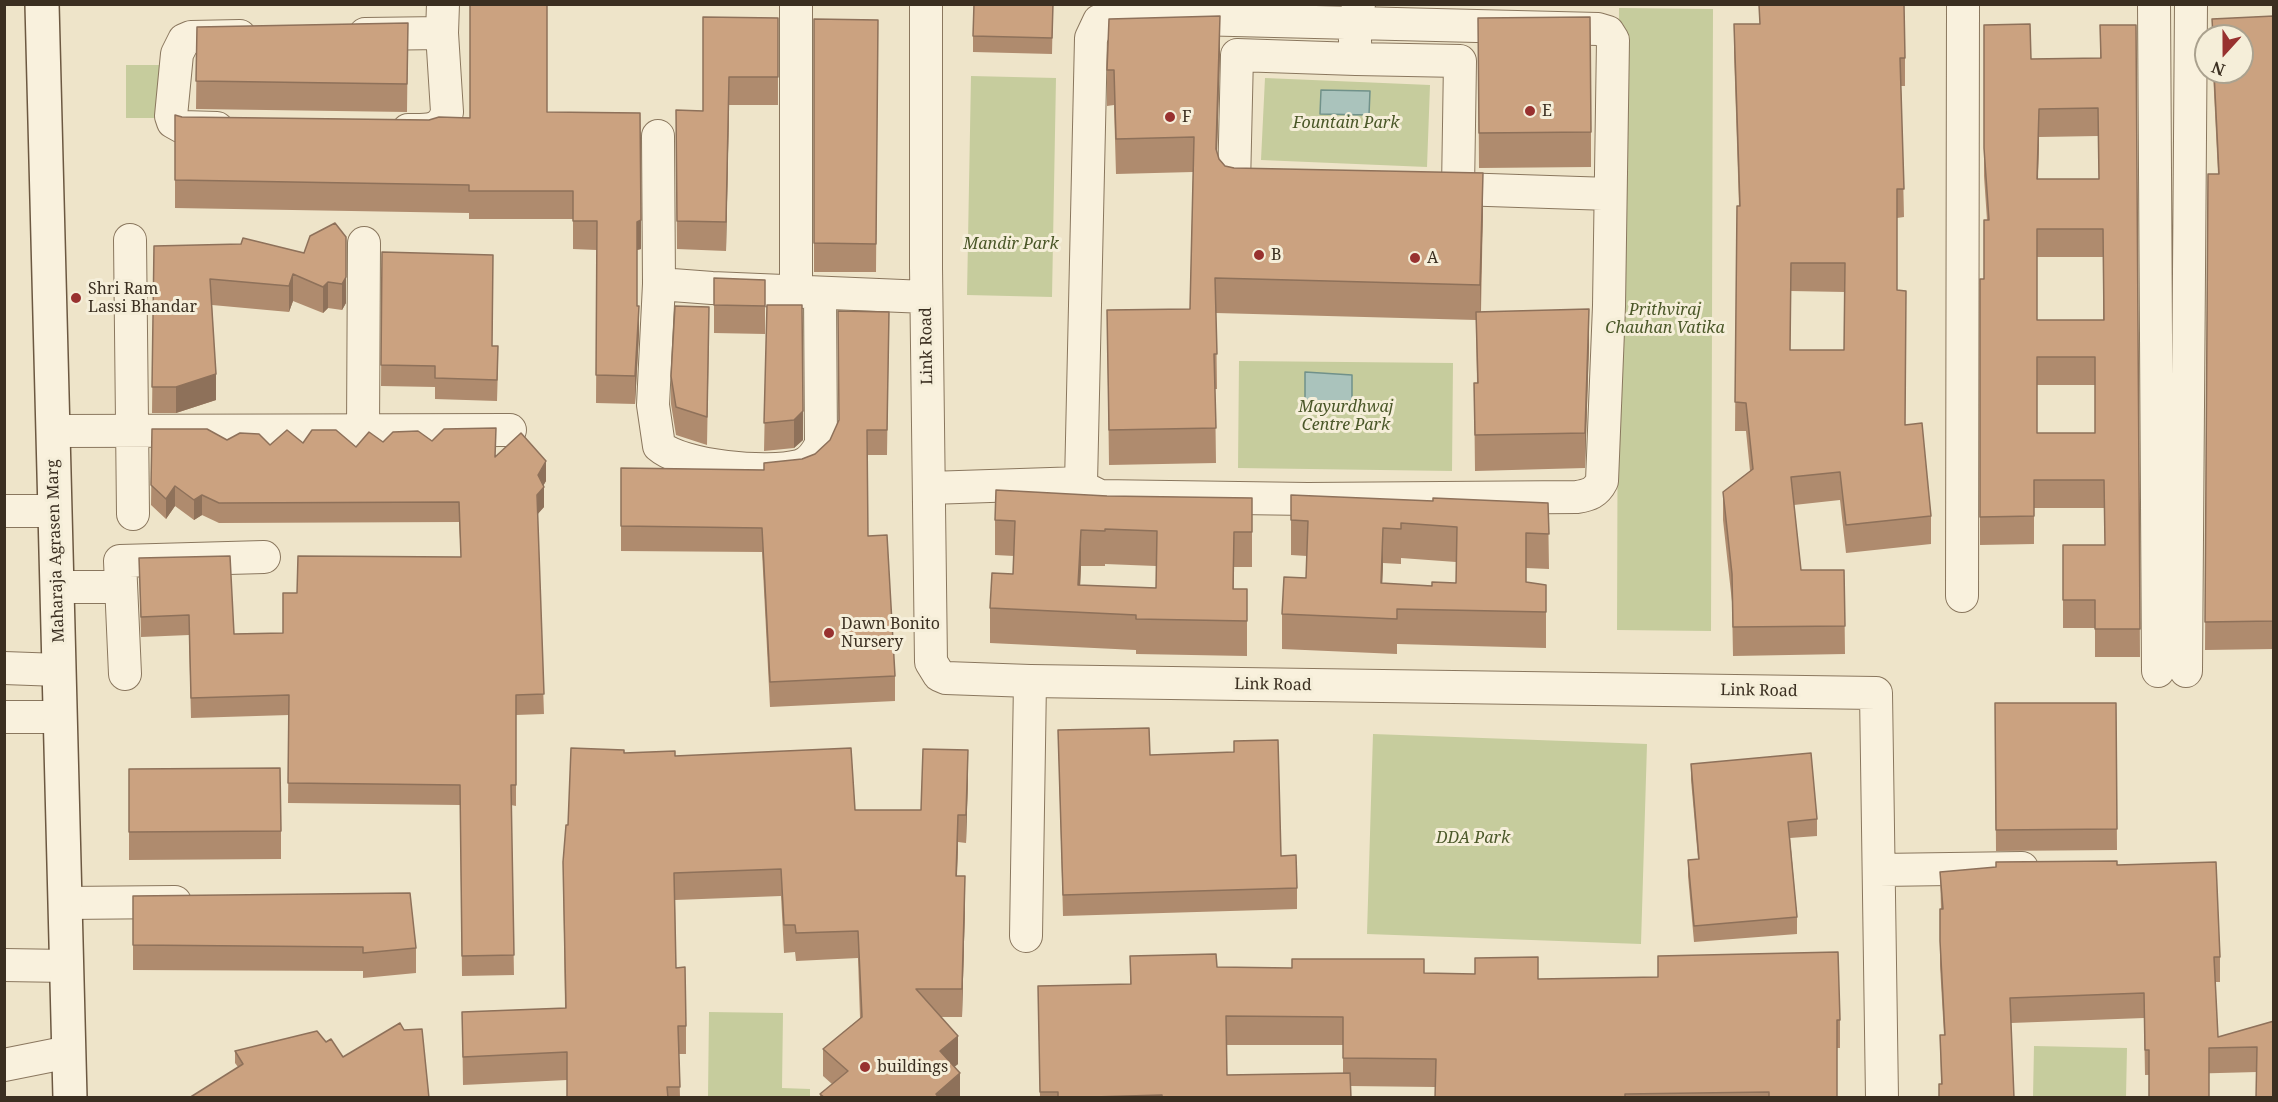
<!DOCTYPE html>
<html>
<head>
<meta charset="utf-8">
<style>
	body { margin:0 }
	#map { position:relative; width:2278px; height:1102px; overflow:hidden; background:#eee4c9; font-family:"Noto Serif",serif }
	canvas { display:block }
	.frame { position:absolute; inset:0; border:6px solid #3b2f21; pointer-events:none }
	.north { position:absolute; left:2194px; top:24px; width:60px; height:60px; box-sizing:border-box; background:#f5eed9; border:2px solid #aba28f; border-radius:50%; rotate:201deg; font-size:16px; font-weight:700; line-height:24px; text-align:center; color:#3b2f21 }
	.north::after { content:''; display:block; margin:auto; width:21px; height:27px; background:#98312f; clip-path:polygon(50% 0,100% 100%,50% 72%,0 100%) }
</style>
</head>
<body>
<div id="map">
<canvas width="2278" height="1102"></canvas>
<div class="frame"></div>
<div class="north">N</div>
</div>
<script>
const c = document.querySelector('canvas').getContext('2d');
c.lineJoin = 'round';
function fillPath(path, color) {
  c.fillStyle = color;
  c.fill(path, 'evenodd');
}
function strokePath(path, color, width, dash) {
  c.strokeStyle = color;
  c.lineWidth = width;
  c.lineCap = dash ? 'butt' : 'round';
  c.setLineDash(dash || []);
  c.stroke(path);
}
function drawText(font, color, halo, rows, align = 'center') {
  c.font = font + ' "Noto Serif",serif';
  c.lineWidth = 6;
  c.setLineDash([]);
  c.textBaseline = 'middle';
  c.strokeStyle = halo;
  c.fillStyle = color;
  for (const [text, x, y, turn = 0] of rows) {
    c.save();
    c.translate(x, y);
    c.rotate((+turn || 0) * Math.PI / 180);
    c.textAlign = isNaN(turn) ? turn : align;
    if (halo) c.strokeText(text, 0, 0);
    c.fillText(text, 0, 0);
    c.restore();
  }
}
fillPath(new Path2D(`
	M1619,8L1713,9L1711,631L1617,630Z
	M126,65H167L170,118H126Z
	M971,76L1056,78L1052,297L967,295Z
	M1265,78L1430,85L1427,167L1261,160Z
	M1239,361L1453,363L1452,471L1238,468Z
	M1373,734L1647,744L1641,944L1367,934Z
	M709,1012L783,1013L782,1088L810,1089V1097H708Z
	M2034,1046L2127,1048L2126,1097H2033Z`), '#c6cc9d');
const water = new Path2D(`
	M1321,90L1370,91L1369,115L1320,114Z
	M1305,372L1352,375V407L1305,405Z`);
fillPath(water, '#aac3bc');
strokePath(water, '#70918a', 1.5);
const street = new Path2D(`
	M796,4V292
	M926,4V267L931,662L939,675L946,678L1030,681L1876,693L1882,1098
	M2154,4L2158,671
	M1113,17L1598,29L1608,32L1613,40L1609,306L1602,481C1596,493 1589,495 1577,497L1308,499L1100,496L1084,488L1081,483L1091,38L1099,21Z
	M365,34L442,33
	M1356,59L1460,61L1458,189H1431
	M217,128L182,127L173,122L171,116L177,54L184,40L191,37L240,36
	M408,130C426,130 442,132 447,112L442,33L443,4
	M658,136L659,284L712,288L926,297
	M1261,185H1234L1237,55L1356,59L1354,22L1359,4
	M1458,189L1610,194
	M130,240L133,514
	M659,284L653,405L659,446C683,467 768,474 799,466C810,463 816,454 821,444L820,293
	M53,431L510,430
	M363,431L364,243
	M929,488L1081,483
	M4,511H55
	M58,587H121
	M1962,596L1963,4
	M4,668L59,670
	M2186,671L2191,4
	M125,674L120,561L264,557
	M4,717H60
	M1879,870L2022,868
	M65,903L175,902
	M1026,936L1030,681
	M4,965L67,966
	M4,1065L69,1052`);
const secondary = new Path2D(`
	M42,4L70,1098`);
strokePath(street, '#8a775e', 34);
strokePath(secondary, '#6c5841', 36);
strokePath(street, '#f9f1dd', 32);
strokePath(secondary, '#f9f1dd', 33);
fillPath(new Path2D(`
	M1053,4L1052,54L973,52V36Z
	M2274,16V649L2205,650L2208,174H2218L2213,72H2242V36H2212V19Z
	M703,17L778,18V105H729L726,251L677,249L676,110L703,111Z
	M1478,18L1591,132V167L1479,168Z
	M814,19L878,20L876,272H814Z
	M408,23L407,112L196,109L197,27Z
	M1734,24L1905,58V86H1901L1904,217L1897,218V290L1905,425L1931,516V544L1846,553L1840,500L1794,505L1801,570H1844L1845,654L1733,656L1732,602L1723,520V492L1750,471L1746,431H1735L1737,206H1739L1734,52ZM1791,291L1845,292L1844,350H1790Z
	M1984,25L2031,59L2100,58V25H2136L2140,657H2095V628H2063V545H2105L2104,508H2034V544L1980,545V279H1984L1987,220L1984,176ZM2098,136L2099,179H2038L2039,137ZM2037,257H2103V320H2037ZM2037,385H2095V433H2037Z
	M1220,51L1217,153L1219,159L1225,166L1234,168L1483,208L1481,312L1589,344L1585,468L1475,471L1474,383H1477L1476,320L1216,313L1217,389H1215L1216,463L1109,465L1107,310L1190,309L1193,172L1116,174L1114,105L1107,106V70Z
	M547,112L641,249L637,250V306L639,334L635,404L596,403L597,250L573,249V219H469V213L175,208V115L182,117L429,120Z
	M335,223L346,303L342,310L328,308L323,313L293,301L289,312L212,305L216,400L176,413H152L154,246L304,253Z
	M382,252L492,346L498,367L497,401L435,399V387L381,386Z
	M714,278L765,280V334L714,333Z
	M767,305L803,440L794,448L764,451Z
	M889,312L887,455H867L868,536L895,676V701L770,707L762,552L621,551V468L764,470L802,459L815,454L830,440Z
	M709,335L707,445L676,435L671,404V376Z
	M152,429L227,440L270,445L303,443L356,447L383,442L432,441L495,457L546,481L543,486L544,507L537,514L544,714L516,715V806L511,805L514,975L462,976L460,805L288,803L289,715L191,718L189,635L141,637L139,558L234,634L283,633L297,593L461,557L459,522L219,523L202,515L194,520L175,506L166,519L151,505Z
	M1107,496L1252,498V567H1234V589H1247V656L1136,654V650L990,643V608L1013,574L1014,556L995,555V520ZM1105,564L1156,566V588L1080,585L1081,566H1105Z
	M1433,501L1548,503L1549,569L1526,568V582L1546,585V648L1397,644V654L1282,649V614L1306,578L1307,556L1291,555V520ZM1401,558L1456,562V583L1432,586L1382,584L1383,563L1401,564Z
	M1995,703H2116L2117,850L1996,851Z
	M1058,730L1150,755L1281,856L1297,888V909L1063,916Z
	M624,753L675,756L855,810H921L968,777L966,843L958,842L957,876L965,904L962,1017H940L958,1064L954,1067L960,1098H820V1094L832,1084L823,1076V1049L860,1018L858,958L796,961L795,952L784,953L781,896L675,900L676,968L686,1026V1054H679L680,1098H567V1080L463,1085L462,1012L565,1008L563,862Z
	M1691,764L1817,819V836L1790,838L1797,917V934L1694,942L1688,876V860L1698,859L1691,780Z
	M129,769L281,831V859L129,860Z
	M2117,865L2220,957V982H2215L2218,1037L2274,1021L2257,1072L2145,1075L2144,1018L2011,1023L2014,1098H1939V1084H1941L1940,1035H1944L1940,966V909H1941L1940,872Z
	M133,896L416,948V973L363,978V971L133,970Z
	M1130,956L1217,967L1424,973L1538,979L1658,977V956L1840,1020V1048H1837V1098H1435V1087L1350,1086L1351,1098H1040L1038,986L1130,984ZM1226,1045H1343V1073L1227,1075Z
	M326,1042L343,1057L238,1067L235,1063V1051Z`), '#af8b6e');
fillPath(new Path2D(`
	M1220,16V51L1216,185V149Z
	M729,77V105L726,251V222Z
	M2039,109V137L2037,207V179Z
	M1483,173V208L1480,320V285Z
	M641,220V249L637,250V222Z
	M346,237V303L342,310V284Z
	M293,274V301L289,312V286Z
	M328,282V308L323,313V287Z
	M639,306V334L635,404V376Z
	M1589,309V344L1585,468V433Z
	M216,374V400L176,413V387Z
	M803,411V440L794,448V420Z
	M546,461V481L540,491L544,487V507L537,515L538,475Z
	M175,486V506L166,519V499Z
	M202,495V515L194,520V500Z
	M1383,528V563L1381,619V583Z
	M1081,530V566L1079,612L1078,585Z
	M968,750V777L966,843V815Z
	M958,815V842L956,903V876Z
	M965,876V904L962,1017V989Z
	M958,1036V1064L940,1079V1051Z
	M960,1073V1098H936V1094Z`), '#8e715a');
const building = new Path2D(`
	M470,4H547V112L640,113L641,220L637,222V306H639L635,376L596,375L597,221H573V191H469V185L175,180V115L182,117L429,120L439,117L470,118Z
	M974,4H1053L1052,38L973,36Z
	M1776,4H1904L1905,58H1900L1904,189H1897V290L1906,291L1905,425L1922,423L1931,516L1846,525L1840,472L1791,477L1801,570H1844L1845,626L1733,627L1732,574L1723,492L1753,469L1746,403L1735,402L1737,206H1740L1734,24H1760L1759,5ZM1791,263H1845L1844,350H1790Z
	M1220,16L1216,149L1219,159L1225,166L1234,168L1483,173L1480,285L1215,278L1217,354H1214L1216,428L1109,430L1107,310L1190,309L1194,137L1116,139L1114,70H1107L1109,19Z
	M2274,16V621L2205,622L2208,174H2219L2214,72H2242V36H2213L2212,19Z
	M703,17L778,18V77H729L726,222L677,221L676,110L703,111Z
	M1590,17L1591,132L1479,133L1478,18Z
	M814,19L878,20L876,244L814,243Z
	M408,23L407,84L196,81L197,27Z
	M2030,24L2031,59L2101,58L2100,25H2136L2140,629H2095V600H2063V545H2105L2104,480H2034V516L1980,517V279H1984V220H1989L1984,148V25ZM2098,108L2099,179H2037L2039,109ZM2037,229H2103L2104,320H2037ZM2037,357H2095V433H2037Z
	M335,223L346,237V277L342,284L328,282L323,287L293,274L289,286L210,279L216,374L176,387H152L154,246L241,244L243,238L304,253L310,236Z
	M382,252L493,255L492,346H498L497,380L435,378V366L381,365Z
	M714,278L765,280V306L714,305Z
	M767,305H802L803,411L794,420L764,423Z
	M675,306L709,307L707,417L676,407L671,376Z
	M1589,309L1585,433L1475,435L1474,383H1478L1476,312Z
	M838,311L889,312L887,430H867L868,536L887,535L895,676L770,682L762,528L621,526V468L764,470V463L802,459L815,454L830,440L839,420Z
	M496,428L495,457L521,433L546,461L538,475L544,487L537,495L544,694L516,695V785H511L514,955L462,956L460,785L288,783L289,695L191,698L189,615L141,617L139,558L230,556L234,634L283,633V593H297L298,556L461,557L459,502L219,503L202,495L194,500L175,486L166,499L151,485L152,429H207L227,440L240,433L259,434L270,445L287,430L303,443L312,430H336L356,447L369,432L383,442L393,432L418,431L432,441L444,429Z
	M996,490L1107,496L1252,498V532H1234L1233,589H1247V621L1136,619V615L990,608L992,573L1013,574L1015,521L995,520ZM1105,529L1157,531L1156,588L1078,585L1081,530L1105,531Z
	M1291,495L1433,501V498L1548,503L1549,534L1526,533V582L1546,585V612L1397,609V619L1282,614L1284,577L1306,578L1308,521L1291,520ZM1401,523L1457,527L1456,583L1432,582V586L1381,583L1383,528L1401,529Z
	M1995,703H2116L2117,829L1996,830Z
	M1149,728L1150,755L1234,752V741L1278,740L1281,856L1296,855L1297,888L1063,895L1058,730Z
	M571,748L624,750V753L675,751V756L851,748L855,810H921L923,749L968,750L966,815H958L956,876H965L962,989H916L958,1036L940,1051L960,1073L936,1094L939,1098H825L820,1094L848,1071L823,1049L862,1017L858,931L796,933L795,925H784L781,869L674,873L676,968L685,967L686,1026H678L680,1087H667L668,1098H567V1052L463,1057L462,1012L566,1008L563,862L566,825H568Z
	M1811,753L1817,819L1788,822L1797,917L1694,926L1688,860L1699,859L1691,764Z
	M280,768L281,831L129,832V769Z
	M2117,861V865L2216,862L2220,957H2214L2218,1037L2274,1021V1098H2256L2257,1047L2209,1048V1098H2149V1050H2145L2144,993L2010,998L2014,1098H1939V1084H1942L1940,1035H1945L1940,941V909H1943L1940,872L1996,867V862Z
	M410,893L416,948L363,953V947L133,945V896Z
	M1838,952L1840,1020H1837V1098H1769V1092L1625,1094V1098H1435L1436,1059L1343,1058V1017L1226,1016L1227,1075L1350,1073L1351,1098H1162V1095L1058,1098V1092H1040L1038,986L1131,984L1130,956L1216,954L1217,967L1292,968V959H1424V973L1475,974V958L1538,957V979L1658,977V956Z
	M400,1023L404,1030L422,1029L429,1098H189L243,1064L235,1051L317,1031L326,1042L331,1039L343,1057Z`);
fillPath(building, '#cba280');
strokePath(building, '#8e715a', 1.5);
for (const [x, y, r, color] of [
	[1530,111,6,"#98312f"],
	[1170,117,6,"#98312f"],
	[1259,255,6,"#98312f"],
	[1415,258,6,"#98312f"],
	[76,298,6,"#98312f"],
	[829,633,6,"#98312f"],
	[865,1067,6,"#98312f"]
]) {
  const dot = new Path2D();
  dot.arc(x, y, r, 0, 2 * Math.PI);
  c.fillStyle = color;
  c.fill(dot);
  strokePath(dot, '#f5eed9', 2);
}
drawText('16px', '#3b2f21', '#f5eed9', [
	["E",1542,111],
	["F",1182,117],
	["B",1271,255],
	["A",1427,258],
	["Shri Ram",88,289],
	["Lassi Bhandar",88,307],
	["Dawn Bonito",841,624],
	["Nursery",841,642],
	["buildings",877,1067]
], 'left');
drawText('italic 16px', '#4a5728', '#f5eed9', [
	["Fountain Park",1346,123],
	["Mandir Park",1011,244],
	["Prithviraj",1665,310],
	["Chauhan Vatika",1665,328],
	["Mayurdhwaj",1346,407],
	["Centre Park",1346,425],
	["DDA Park",1473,838]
]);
drawText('16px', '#3b2f21', '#f5eed9', [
	["Link Road",927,346,-91],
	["Maharaja Agrasen Marg",56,551,-92],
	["Link Road",1273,685,1],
	["Link Road",1759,691,1]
]);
</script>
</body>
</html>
